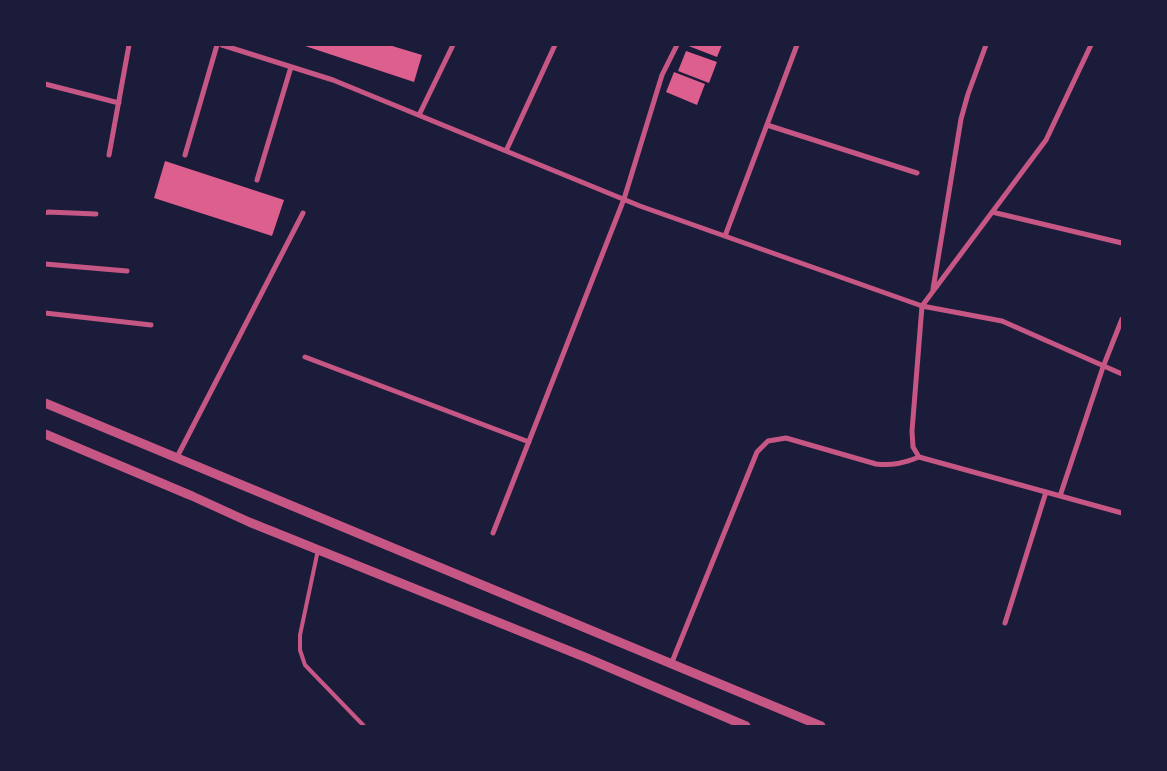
<!DOCTYPE html>
<html>
<head>
<meta charset="utf-8">
<style>
	body { margin:0 }
	#map { position:relative; width:1167px; height:771px; overflow:hidden; background:#1b1b3a; font-family:"Source Sans 3",sans-serif }
	canvas { display:block }
	.frame { position:absolute; inset:0; border:46px solid #1b1b3a; pointer-events:none }
</style>
</head>
<body>
<div id="map">
<canvas width="1167" height="771"></canvas>
<div class="frame"></div>
</div>
<script>
const c = document.querySelector('canvas').getContext('2d');
c.lineJoin = 'round';
function fillPath(path, color) {
  c.fillStyle = color;
  c.fill(path, 'evenodd');
}
function strokePath(path, color, width, dash) {
  c.strokeStyle = color;
  c.lineWidth = width;
  c.lineCap = dash ? 'butt' : 'round';
  c.setLineDash(dash || []);
  c.stroke(path);
}
fillPath(new Path2D(`
	M302,45H389L422,55L414,82Z
	M686,45H722L717,57Z
	M686,51L717,62L709,83L678,71Z
	M674,72L705,84L697,105L666,92Z
	M165,161L284,200L272,236L154,198Z`), '#dd5f8e');
strokePath(new Path2D(`
	M318,550L300,635V650L305,665L364,726`), '#c65784', 4);
strokePath(new Path2D(`
	M222,45L333,80L640,206L922,306L912,431L913,447L919,457L1122,513
	M1091,45L1046,140L922,306L1002,321L1122,374
	M45,84L119,103
	M419,115L453,45
	M767,125L917,173
	M506,151L555,45
	M109,155L129,45
	M185,155L217,45
	M257,180L291,67
	M992,212L1122,243
	M45,213L48,212L96,214
	M725,236L797,45
	M45,264L127,271
	M933,289L961,119L968,94L986,45
	M45,313L151,325
	M305,357L529,442
	M176,459L303,213
	M1060,496L1103,367L1122,319
	M493,533L624,199L662,75L677,45
	M1005,623L1046,492
	M672,662L757,452L768,441L786,438L876,464C892,466 904,463 919,457`), '#c65784', 5);
strokePath(new Path2D(`
	M45,403C303,513 563,616 821,726
	M45,434L192,496L249,522L587,658L746,726`), '#c65784', 9);
</script>
</body>
</html>
